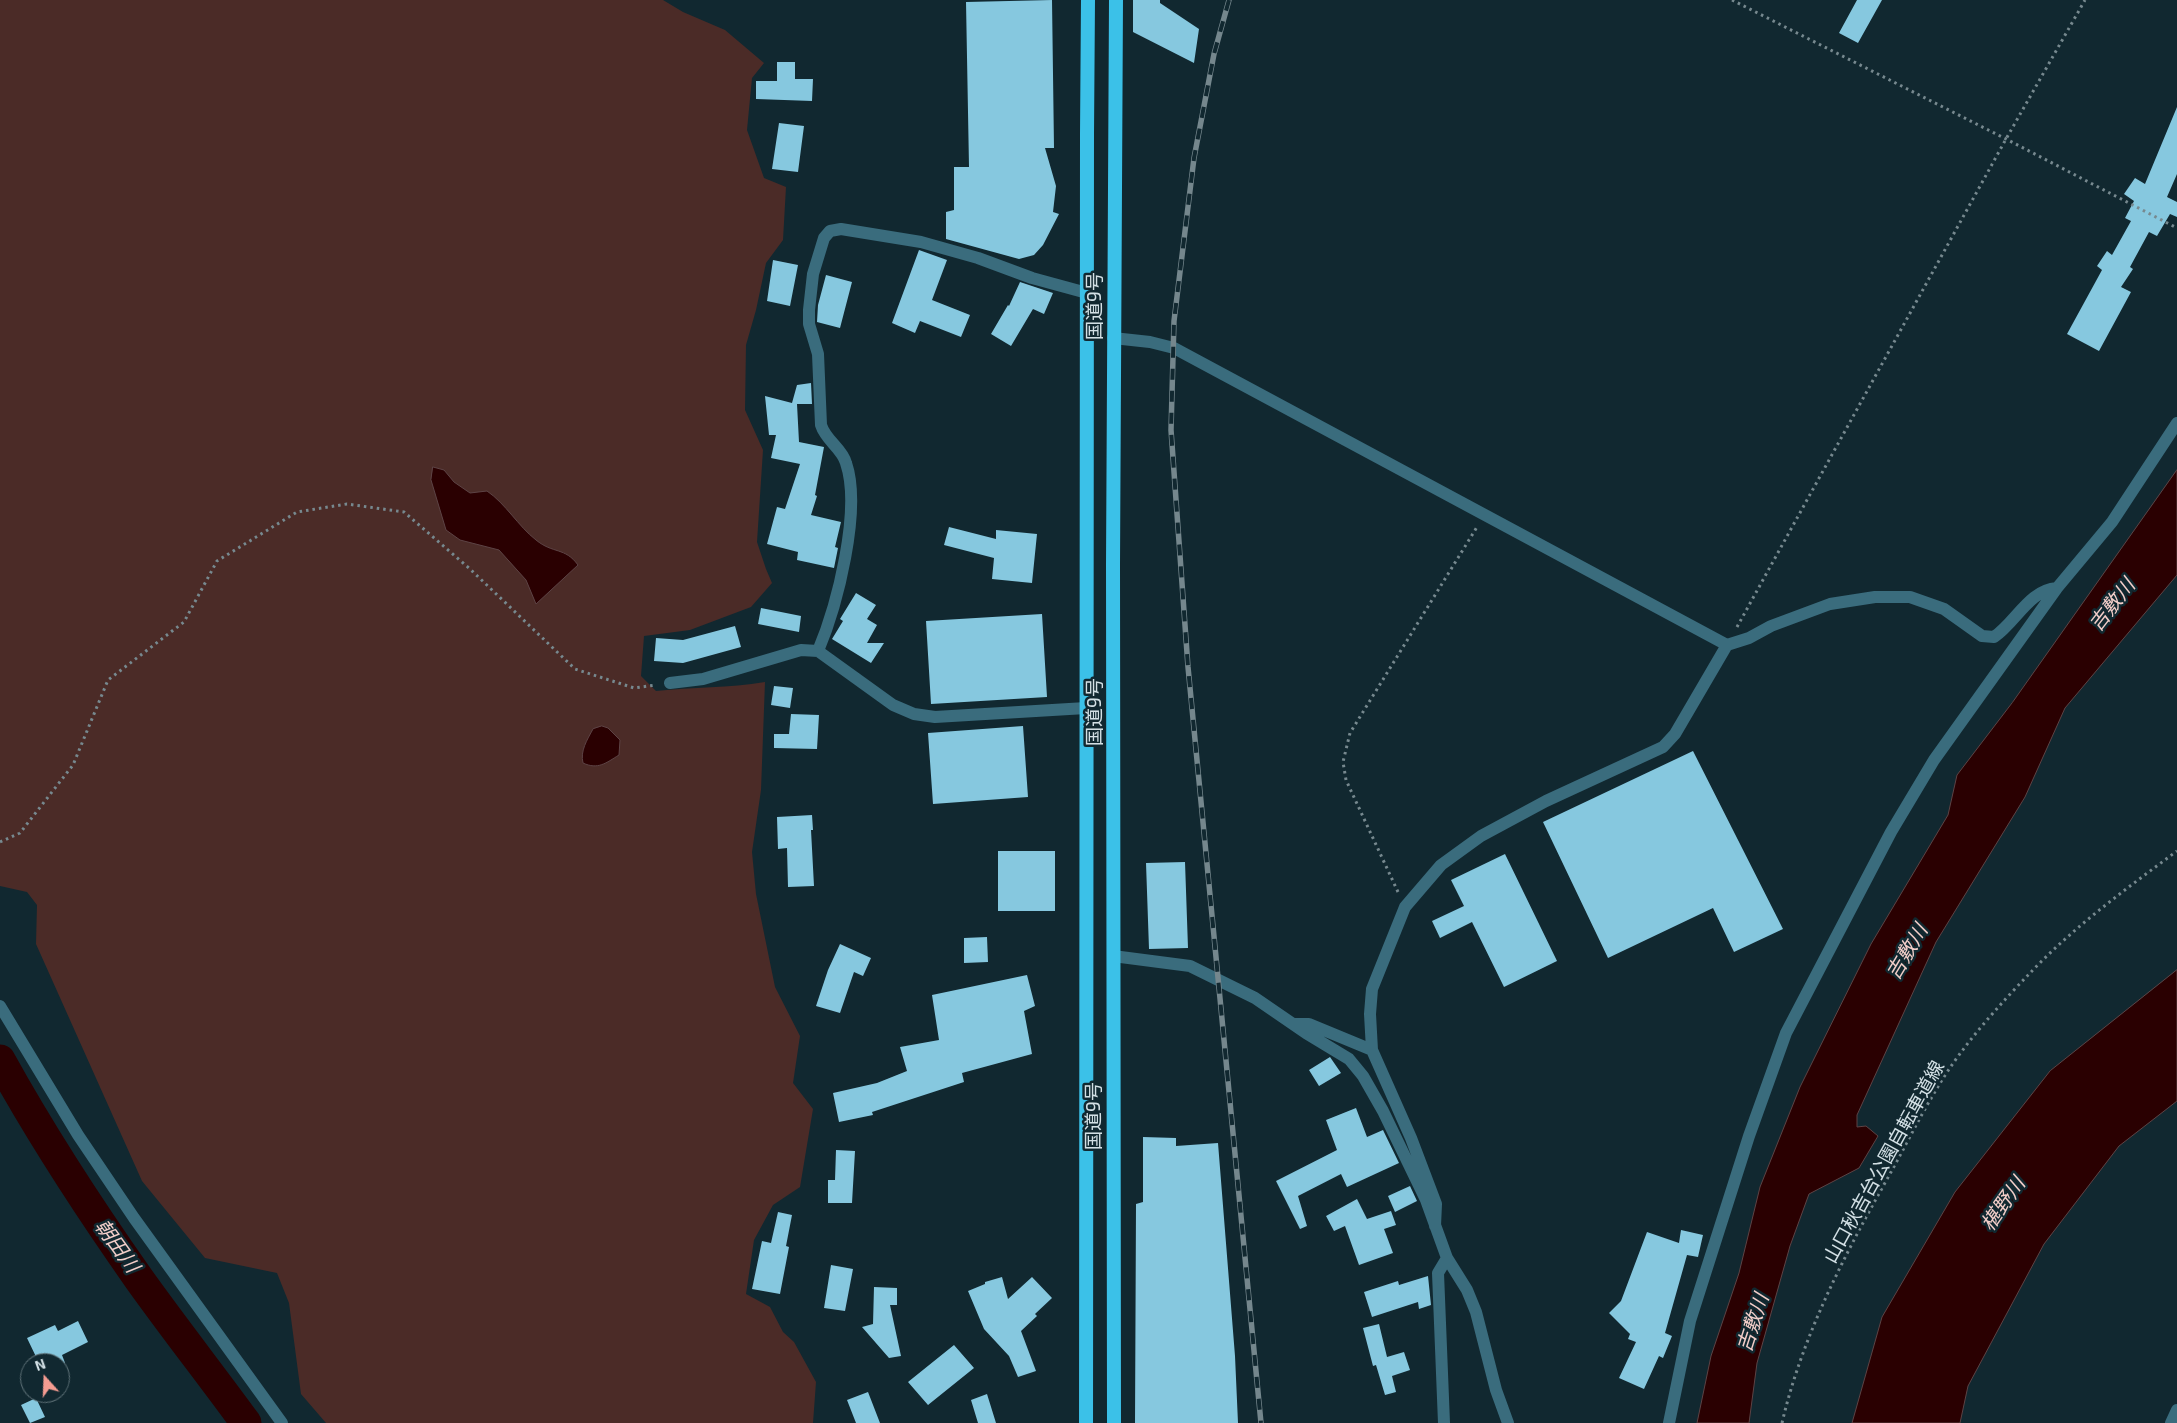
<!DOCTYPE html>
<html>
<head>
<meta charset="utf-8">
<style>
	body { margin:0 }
	#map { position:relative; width:2177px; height:1423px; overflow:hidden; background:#112830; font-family:"Exo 2",sans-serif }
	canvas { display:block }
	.north { position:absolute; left:20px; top:1353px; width:50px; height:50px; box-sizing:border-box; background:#112830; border:1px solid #5f7278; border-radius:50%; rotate:340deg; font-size:14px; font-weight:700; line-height:20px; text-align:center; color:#d3e0e5 }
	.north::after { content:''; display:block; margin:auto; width:18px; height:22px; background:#f59c91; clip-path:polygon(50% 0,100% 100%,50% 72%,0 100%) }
</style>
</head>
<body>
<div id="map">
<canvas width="2177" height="1423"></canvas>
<div class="north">N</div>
</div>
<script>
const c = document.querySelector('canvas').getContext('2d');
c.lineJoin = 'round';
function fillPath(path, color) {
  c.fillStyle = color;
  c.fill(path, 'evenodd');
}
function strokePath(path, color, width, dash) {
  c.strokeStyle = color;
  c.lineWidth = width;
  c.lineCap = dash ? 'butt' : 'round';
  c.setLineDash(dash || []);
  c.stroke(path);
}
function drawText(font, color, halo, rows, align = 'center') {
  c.font = font + ' "Exo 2","Noto Sans JP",sans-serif';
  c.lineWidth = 5;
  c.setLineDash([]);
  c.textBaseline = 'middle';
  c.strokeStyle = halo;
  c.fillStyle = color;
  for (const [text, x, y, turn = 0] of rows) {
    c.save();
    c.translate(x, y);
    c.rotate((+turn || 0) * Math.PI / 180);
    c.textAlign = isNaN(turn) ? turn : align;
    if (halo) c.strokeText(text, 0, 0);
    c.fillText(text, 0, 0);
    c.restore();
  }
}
fillPath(new Path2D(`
	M0,0H663L683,12L725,30L764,63L752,78L747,130L764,178L786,187L783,240L766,263L756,310L746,345L745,410L763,450L757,542L766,569L772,583L751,607L690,630L644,636L641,676L656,691C693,687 729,688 765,682L761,790L752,852L756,894L775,987L800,1036L793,1083L813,1109L800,1187L773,1205L754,1240L746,1294L770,1307L783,1332L794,1342L816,1382L813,1423H326L301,1394L289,1303L277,1273L205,1258L142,1181L36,944L37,905L27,892L0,886Z`), '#4b2b27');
const water = new Path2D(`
	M433,467L444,470L454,482L470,493L487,491C506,504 518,526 536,540C553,554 565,547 578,565L536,604L526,580L499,550L460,540L446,530L431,480Z
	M2177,470V575L2065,708L2025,797L1936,942L1857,1115V1127L1866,1126L1878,1136L1859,1168L1809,1194L1790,1246L1757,1363L1749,1423H1697L1711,1356L1739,1273L1760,1187L1800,1087L1871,944L1948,815L1957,775L2012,703Z
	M602,726L608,728L620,740L619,755C606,763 598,770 583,763C580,751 587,740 593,729Z
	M2177,970V1101L2119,1146L2044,1244L1968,1386L1960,1423H1852L1882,1317L1955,1192L2050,1071Z`);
fillPath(water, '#2a0001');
strokePath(water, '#5d4345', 1);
strokePath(new Path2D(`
	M0,1060C42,1136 89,1208 139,1279C174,1328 211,1375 246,1423`), '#2a0001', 31);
fillPath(new Path2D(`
	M1052,0L1054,148H1045L1056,186L1053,212L1059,214L1043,245L1034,255L1019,259L946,239V212L954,210V167H969L966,2Z
	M1133,0H1160V3L1199,29L1194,63L1133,32Z
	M1857,0H1882L1858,43L1839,33Z
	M777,62H795V79H813L812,101L756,99V81H777Z
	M2177,107V174L2167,197L2177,202V217L2170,214L2157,236L2149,232L2130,267L2133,269L2121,287L2131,292L2099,351L2067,334L2102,270L2097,266L2107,251L2112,255L2131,221L2125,218L2134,201L2124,194L2135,178L2145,184Z
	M779,123L804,126L798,172L772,169Z
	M919,250L947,260L932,300L970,315L961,337L920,321L915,333L892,323Z
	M773,260L798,265L790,306L767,301Z
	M826,275L852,282L840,328L817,322L818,305Z
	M1020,282L1053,293L1044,314L1033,309L1011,346L991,334L1008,305L1009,306Z
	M811,383L812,404H797L799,442L824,447L815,495L817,496L811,515L841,522L835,547L838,548L834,568L797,560L798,552L767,544L777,507L785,509L800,464L771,458L776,435H769L765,396L792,403L797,385Z
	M949,527L996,539V530L1037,534L1032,583L992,579L994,558L944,545Z
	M856,593L876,605L867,619L877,625L867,643H884L871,663L832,639L843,621L840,619Z
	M761,608L801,616L799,632L758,624Z
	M1042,614L1047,697L931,704L926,621Z
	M735,626L741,647L683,663L654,661L656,638L683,640Z
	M774,686L793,688L790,708L771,705Z
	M791,714L819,715L817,749L774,748V734H789Z
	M1023,726L1028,797L933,804L928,733Z
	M1693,751L1783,929L1734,952L1713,908L1608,958L1543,822Z
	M812,815L813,830H811L814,886L788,887L787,848L778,849L777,817Z
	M998,851H1055V911H998Z
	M1505,854L1557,961L1504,987L1472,922L1440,938L1432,921L1464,906L1451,880Z
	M1185,862L1188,948L1149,949L1146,863Z
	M987,937L988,962L964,963V938Z
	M840,944L871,958L863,976L854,972L840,1013L816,1006L828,970Z
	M1027,975L1035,1006L1024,1011L1032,1054L962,1073L964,1082L872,1112L873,1115L839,1122L833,1093L877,1083L907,1071L900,1047L939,1040L932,995Z
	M1330,1057L1341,1073L1319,1086L1309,1070Z
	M1356,1108L1367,1137L1383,1130L1399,1163L1347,1187L1341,1174L1298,1196L1307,1226L1300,1229L1276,1181L1337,1150L1326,1120Z
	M1143,1137L1176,1138V1146L1218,1143L1235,1356L1238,1423H1135L1136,1204L1143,1202Z
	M836,1150L855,1151L852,1203H828V1180H835Z
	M1410,1186L1417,1201L1395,1212L1388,1196Z
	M1357,1199L1367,1219L1391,1211L1396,1225L1384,1229L1393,1253L1359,1265L1345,1226L1334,1231L1326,1216Z
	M778,1212L792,1215L786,1246L789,1247L780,1294L752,1289L762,1241L771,1243Z
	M1681,1230L1703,1235L1698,1257L1687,1255L1665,1333L1672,1336L1663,1358L1659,1356L1644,1389L1619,1378L1636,1342L1628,1339L1630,1334L1609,1313L1621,1301L1647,1232L1679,1243Z
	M831,1265L853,1269L845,1311L824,1308Z
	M1428,1276L1431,1305L1419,1309L1418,1302L1372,1317L1364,1292L1398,1281L1399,1285Z
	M1002,1277L1008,1299L1032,1277L1052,1298L1035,1314L1037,1316L1021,1331L1036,1371L1018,1377L1009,1356L984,1329L968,1291L985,1284V1282Z
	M874,1287L897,1288V1305H890L901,1356L889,1358L862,1327L873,1324Z
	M78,1321L88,1342L62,1355L65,1363H39L27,1338L55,1325L58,1331Z
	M1379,1324L1387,1357L1404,1352L1410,1370L1392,1376L1396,1392L1385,1395L1376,1365L1373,1366L1363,1328Z
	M954,1345L974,1368L928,1405L908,1382Z
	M868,1392L880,1423H856L847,1400Z
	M987,1394L996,1423H978L971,1400Z
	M36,1398L45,1417L30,1423L21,1405Z`), '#86c8df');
strokePath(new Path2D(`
	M1732,0L2006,139L2177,228
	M1737,627L2006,139L2085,0
	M0,842L20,833L73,765L108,680L184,622L217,561L297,512L347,504L404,512L470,569L575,669L634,688L656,685
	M1398,892L1346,780L1343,762L1350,733L1477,527
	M1782,1423C1802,1337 1843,1258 1886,1181C1904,1149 1920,1116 1939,1085C1962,1046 2000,1004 2032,971C2075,926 2127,888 2177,851`), '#77898f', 3, [2.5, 4]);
strokePath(new Path2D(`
	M1113,338L1150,342L1174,348L1727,645L1749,638L1771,626L1830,604L1875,597H1910L1944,609L1982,636L1994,637C2016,622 2029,590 2057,588
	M818,651C837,606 862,510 846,463C842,448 826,441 821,425L818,354L809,324V310L813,274L824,238L830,231L841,229L921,242L978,258L1032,278L1087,293
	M670,683L703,679L801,650L818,651L893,705L914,714L935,717L1086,708
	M1113,956L1190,966L1255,998L1306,1033L1349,1059L1363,1076L1383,1111L1426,1200L1447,1258L1467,1290L1476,1312L1496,1390L1508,1423
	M0,1006L78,1135L134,1218L282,1423
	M1294,1024H1309L1372,1050
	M1435,1226L1436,1204L1411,1138L1372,1050L1370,1014L1372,989L1405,907L1441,865L1481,836L1546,801L1663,747L1675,734L1727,645
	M1444,1423L1438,1273L1447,1258
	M1669,1423L1690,1321L1749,1136L1786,1033L1891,832L1934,760L2057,588L2112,522L2177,423
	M2171,1423L2177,1410`), '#3a6c7d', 12);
strokePath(new Path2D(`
	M1086,1423L1087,134L1088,0
	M1114,1423L1113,564L1116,0`), '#3bc1e8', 14);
const rail = new Path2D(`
	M1229,0L1214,54L1194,158L1174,321L1171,430L1188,667L1261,1423`);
strokePath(rail, '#75878d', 5.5);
strokePath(rail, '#112830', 4, [11]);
drawText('19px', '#d3e0e5', '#112830', [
	["国道9号",1095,306,-90],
	["国道9号",1095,712,-90],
	["国道9号",1094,1116,-90],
	["山口秋吉台公園自転車道線",1884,1162,-61]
]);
drawText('italic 20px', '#f3cec9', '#112830', [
	["吉敷川",2112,605,-52],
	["吉敷川",1907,952,-59],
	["椹野川",2003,1204,-55],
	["朝田川",117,1246,54],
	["吉敷川",1753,1323,-72]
]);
</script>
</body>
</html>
